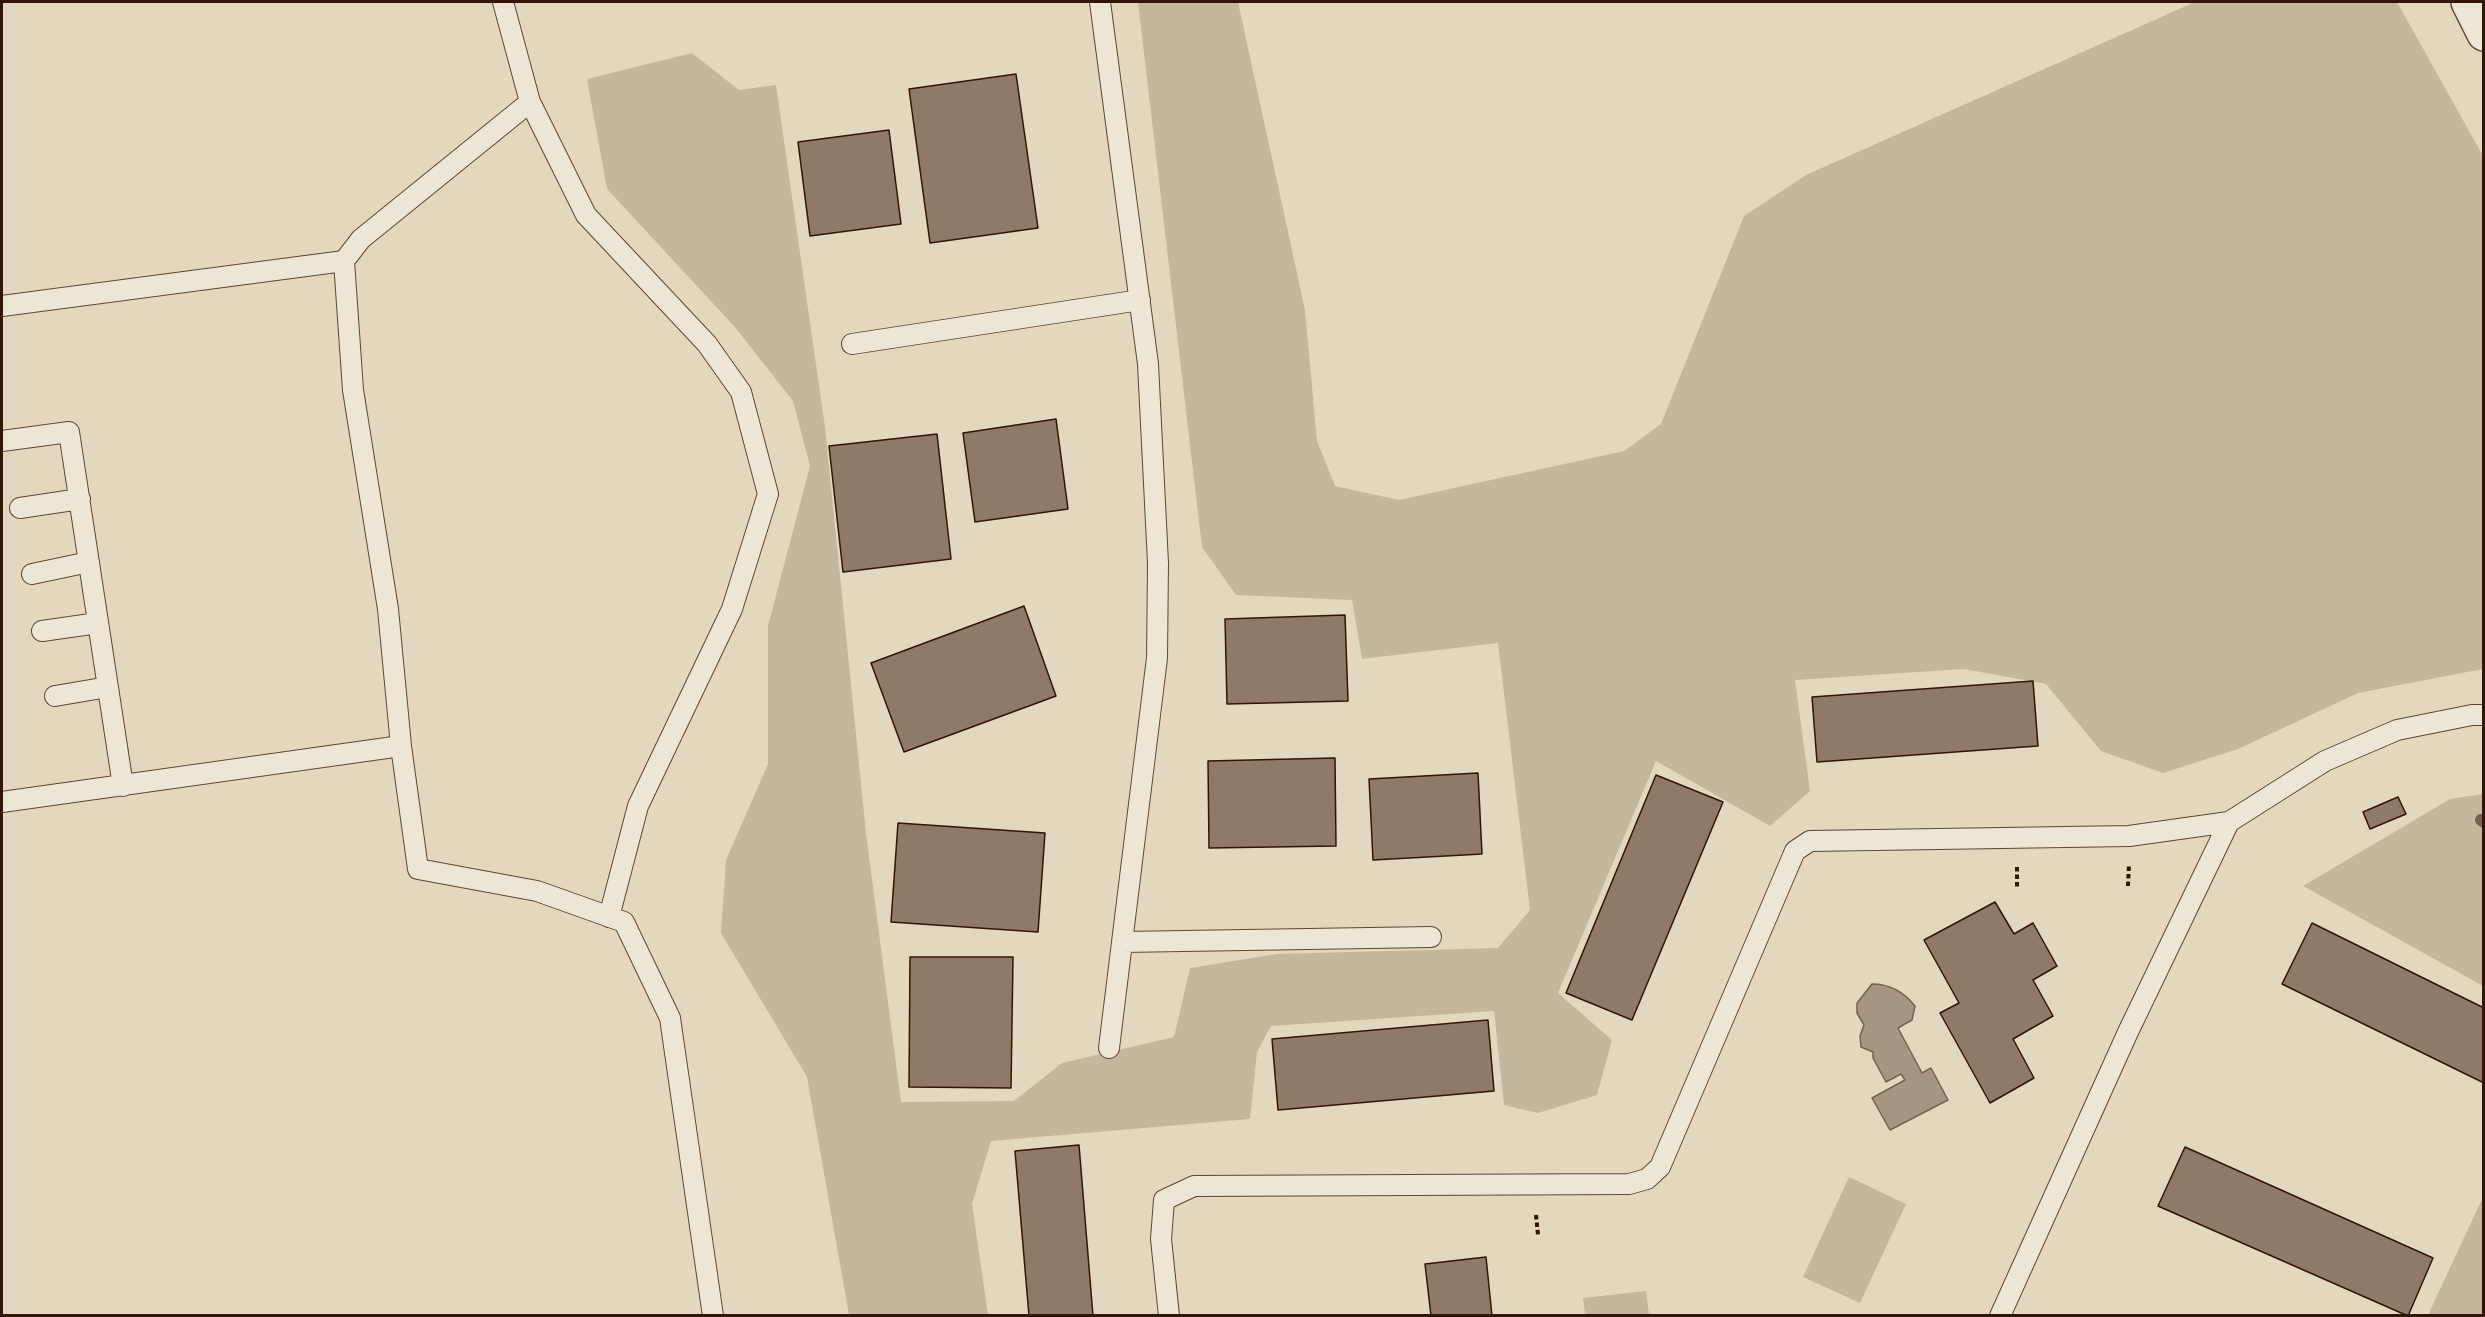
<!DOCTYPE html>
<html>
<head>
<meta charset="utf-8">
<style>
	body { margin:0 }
	#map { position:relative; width:2485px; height:1317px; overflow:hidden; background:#e3d8bd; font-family:"Old Standard TT",serif }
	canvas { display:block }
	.frame { position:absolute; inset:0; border:3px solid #311506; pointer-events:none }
</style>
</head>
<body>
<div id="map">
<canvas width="2485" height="1317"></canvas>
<div class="frame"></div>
</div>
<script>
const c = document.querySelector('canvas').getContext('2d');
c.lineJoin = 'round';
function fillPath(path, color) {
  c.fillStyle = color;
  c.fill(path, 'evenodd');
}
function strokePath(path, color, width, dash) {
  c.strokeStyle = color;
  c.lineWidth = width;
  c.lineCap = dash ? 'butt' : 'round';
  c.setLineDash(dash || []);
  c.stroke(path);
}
fillPath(new Path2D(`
	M1138,2H1238L1305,310L1317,441L1335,486L1399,500L1624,451L1661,424L1744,216L1806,175L2195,2H2397L2483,156V669L2358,693L2238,749L2163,773L2101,751L2046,684L1964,669L1795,680L1810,791L1770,826L1656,761L1558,993L1612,1040L1597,1095L1538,1113L1504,1105L1494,1011L1271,1026L1257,1052L1250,1119L991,1141L972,1204L988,1315H849L807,1077L721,933L726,860L768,764V626L810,466L793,401L734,326L607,189L587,79L692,53L739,90L776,85L825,427L866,833L901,1102L1014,1101L1062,1063L1174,1037L1190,968L1277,954L1498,948L1530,910L1498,643L1362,659L1352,600L1236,595L1202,547Z
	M2483,794V986L2303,886L2450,799Z
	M1849,1177L1906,1204L1860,1303L1803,1277Z
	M2483,1197V1315H2428Z
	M1646,1291L1649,1315H1585L1583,1298Z`), '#c5b79e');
const water = new Path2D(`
	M1872,984C1891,984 1904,992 1915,1006L1912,1020L1898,1028L1922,1073L1931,1068L1948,1100L1890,1130L1872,1098L1905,1080L1901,1074L1886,1082L1873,1058V1052L1861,1047L1860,1036L1864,1025L1857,1013V1003Z`);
fillPath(water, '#a6967f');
strokePath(water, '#77624f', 1.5);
strokePath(new Path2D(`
	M2481,820L2484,822`), '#77624f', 12);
const building = new Path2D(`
	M1016,74L1038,228L930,243L909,89Z
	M889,130L901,224L810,236L798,142Z
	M1056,419L1068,509L975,522L963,433Z
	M937,434L951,559L843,572L829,446Z
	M1024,606L1056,696L904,752L871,663Z
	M1345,615L1348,701L1227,704L1225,619Z
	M2033,681L2038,746L1817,762L1812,697Z
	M1335,758L1336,846L1209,848L1208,761Z
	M1478,773L1482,854L1373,860L1369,779Z
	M1656,775L1723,802L1632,1020L1566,993Z
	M2398,797L2406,814L2370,829L2363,812Z
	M898,823L1045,833L1038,932L891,922Z
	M1995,902L2014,934L2033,923L2057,966L2033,980L2053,1016L2013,1039L2034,1078L1990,1103L1940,1013L1959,1003L1924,940Z
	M2312,923L2484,1008V1083L2282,984Z
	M910,957H1013L1011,1088L909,1087Z
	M1488,1020L1494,1091L1278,1110L1272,1039Z
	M1079,1145L1093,1316H1029L1015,1151Z
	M2185,1147L2433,1258L2408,1316L2158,1206Z
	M1486,1257L1492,1316H1431L1425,1264Z`);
fillPath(building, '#8e7a65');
strokePath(building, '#311506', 1.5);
const service = new Path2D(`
	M503,2L530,102L586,215L707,344L741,392L768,494L732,609L638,806L609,917
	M1100,2L1148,364L1158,563L1157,658L1109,1048
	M2,306L344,261
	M852,344L1140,300
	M2,441L69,432L123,786
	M20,508L80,499
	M32,574L89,562
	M42,631L98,623
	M55,696L108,687
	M401,746L388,609L353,390L344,261L361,239L530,102
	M2,802L401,746L418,869L537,891L624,922L670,1018L713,1316
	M1122,942L1431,937
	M1169,1316L1161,1239L1164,1200L1194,1186L1629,1184L1647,1179L1660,1167L1795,851L1810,841L2129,836L2229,822
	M2000,1316L2128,1032L2229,822L2325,761L2397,730L2472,715H2484`);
const minor = new Path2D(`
	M2468,2L2484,34`);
strokePath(service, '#5e4634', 22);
strokePath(minor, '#5e4634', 36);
strokePath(new Path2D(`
	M2017,867V888
	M2128,886L2129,864
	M1536,1215L1538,1235`), '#311506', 4, [4.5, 3]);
strokePath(service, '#ede6d4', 20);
strokePath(minor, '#ede6d4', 33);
</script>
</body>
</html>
